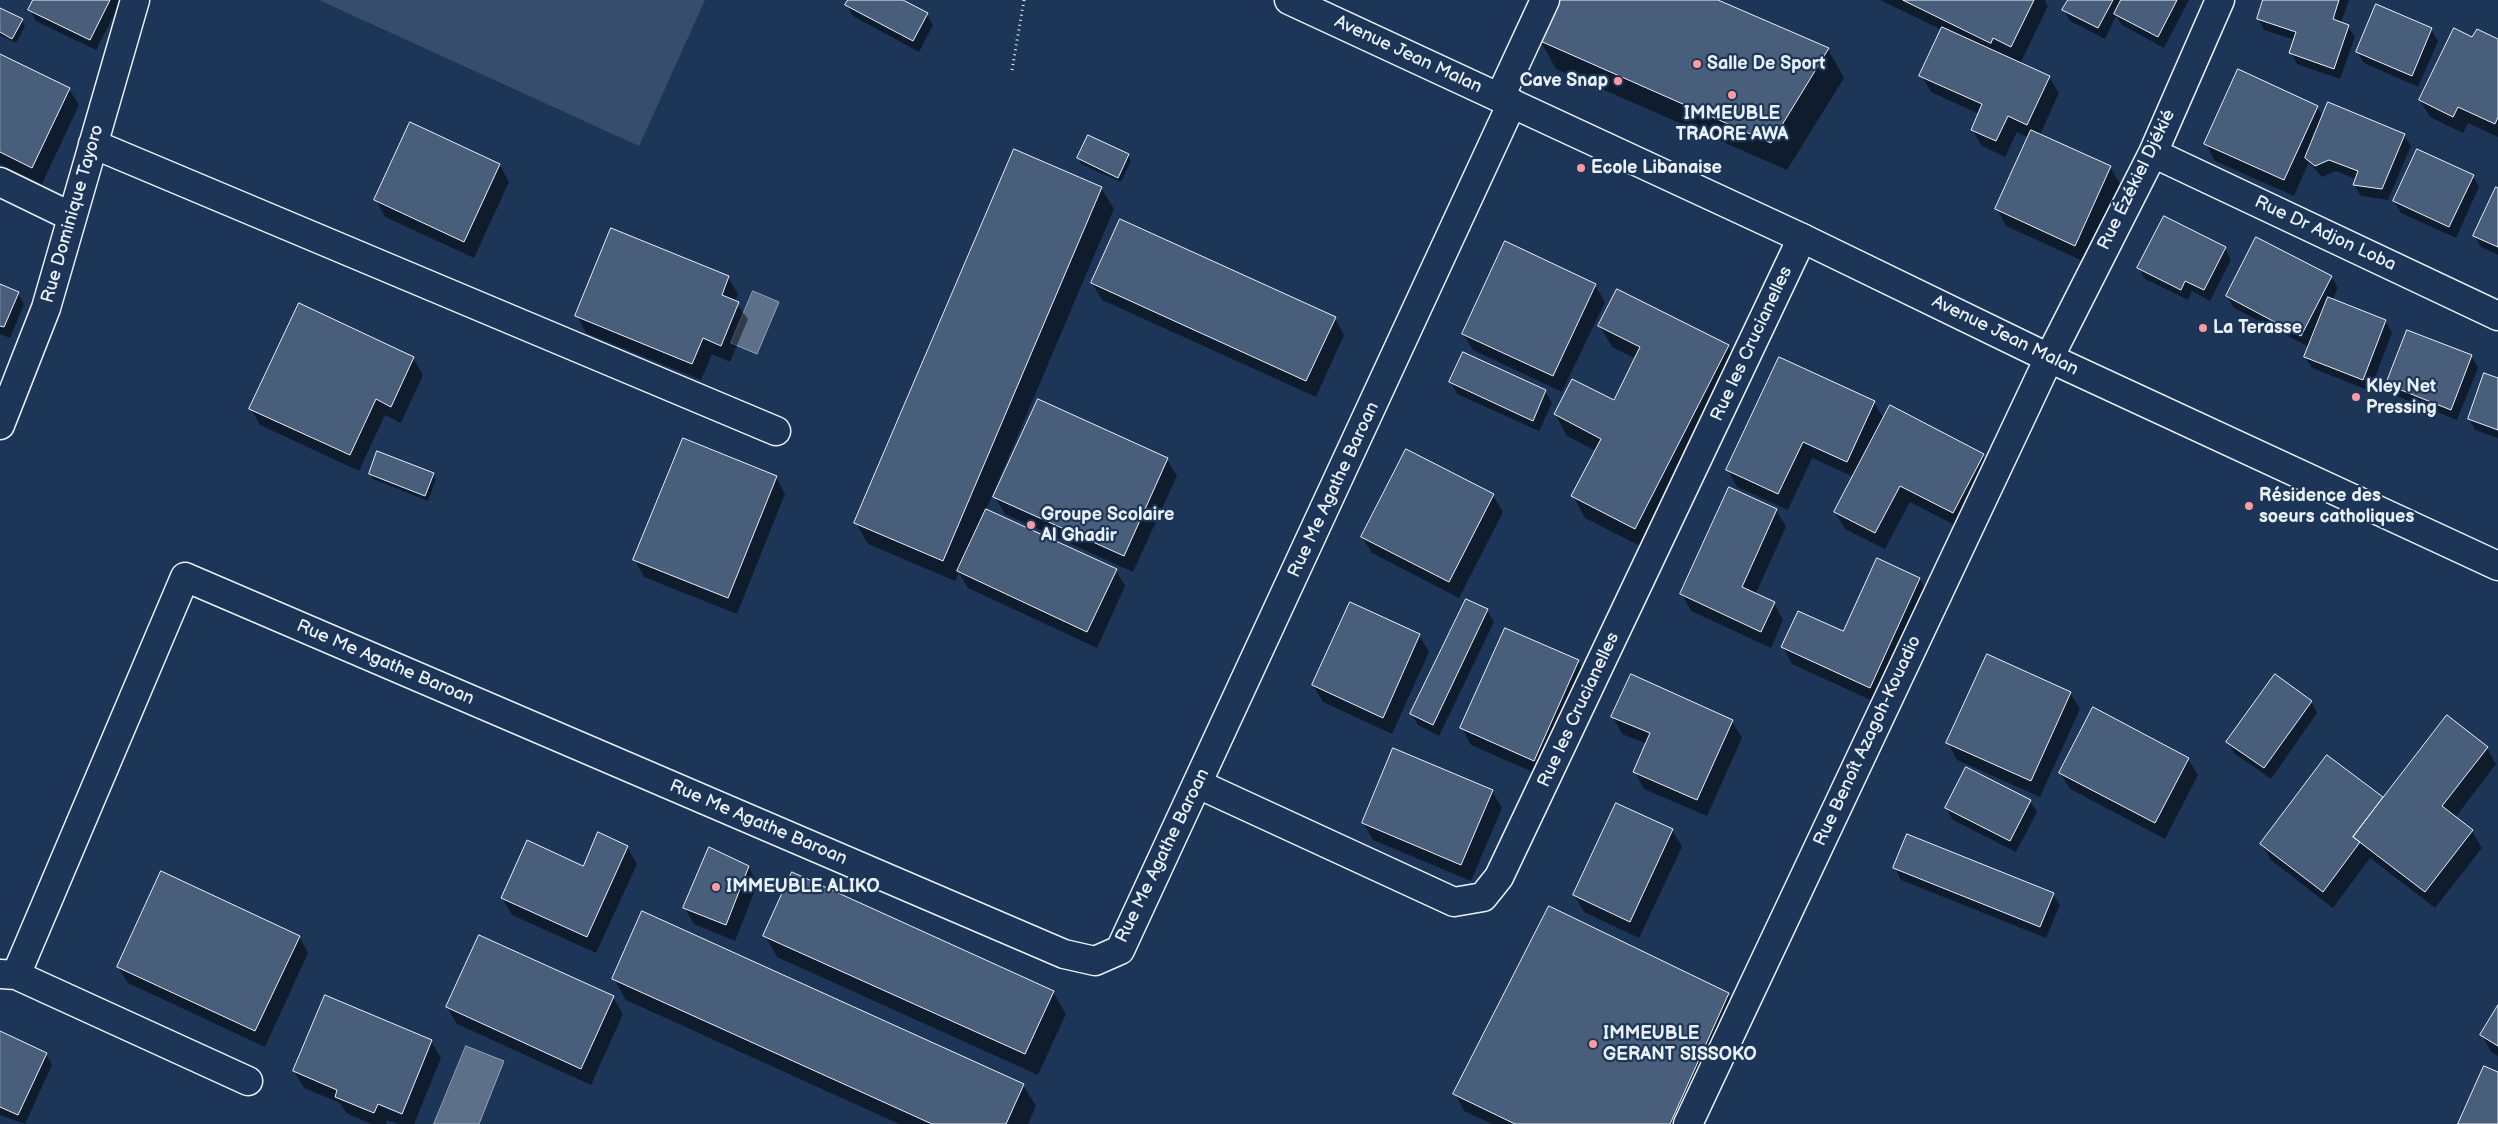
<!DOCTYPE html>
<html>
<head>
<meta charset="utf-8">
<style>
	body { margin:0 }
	canvas { display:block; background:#1d3557 }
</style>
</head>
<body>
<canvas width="2498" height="1124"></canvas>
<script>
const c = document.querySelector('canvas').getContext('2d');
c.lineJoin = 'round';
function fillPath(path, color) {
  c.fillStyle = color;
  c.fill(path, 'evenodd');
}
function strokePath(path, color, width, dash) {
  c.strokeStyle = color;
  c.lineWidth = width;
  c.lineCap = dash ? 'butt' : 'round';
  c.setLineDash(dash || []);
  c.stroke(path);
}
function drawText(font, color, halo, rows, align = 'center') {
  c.font = font + ' "Balsamiq Sans",sans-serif';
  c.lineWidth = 4.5;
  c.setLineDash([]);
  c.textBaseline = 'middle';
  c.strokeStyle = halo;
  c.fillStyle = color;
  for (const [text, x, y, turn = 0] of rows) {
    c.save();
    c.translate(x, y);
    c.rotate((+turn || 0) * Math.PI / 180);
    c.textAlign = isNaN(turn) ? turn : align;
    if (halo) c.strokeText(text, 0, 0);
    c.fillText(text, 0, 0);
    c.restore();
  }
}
fillPath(new Path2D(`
	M319,0H705L639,146Z`), '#374d6c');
const water = new Path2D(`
	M753,291L779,302L757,354L731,343Z
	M466,1046L504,1061L479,1124H434Z`);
fillPath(water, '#5d7089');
strokePath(water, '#95a4b5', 1);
fillPath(new Path2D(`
	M34,0H122L96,50L36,21L30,10Z
	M849,0H900L927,14L933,25L919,52L853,16L847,5Z
	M1560,0H1714L1828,49L1844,78L1787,170L1556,69L1540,40Z
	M1880,0H2045L2048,6L2020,64L2049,77L2059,93L2040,135L2110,167L2120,184L2085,262L2006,226L1997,209L2029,138L2017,132L2005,157L1982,146L1972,130L1979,114L1931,92L1921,75L1942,30Z
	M2069,0H2189L2164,48L2122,25L2116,16L2105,39L2070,21L2064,10Z
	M2264,0H2349L2341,23L2348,26L2355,37L2340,79L2297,64L2291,53L2295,40L2264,30L2258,18Z
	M0,9L22,20L25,26L16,43L0,35Z
	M2431,29L2438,41L2418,87L2364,63L2357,52Z
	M2473,38L2498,41V137L2468,123L2463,133L2430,117L2420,100Z
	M0,55L69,89L79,105L42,184L0,164Z
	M2317,107L2323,117L2404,135L2411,146L2388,200L2361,196L2354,185L2356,179L2336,171L2322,177L2309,162L2294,196L2215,161L2206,144Z
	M411,124L500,165L509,182L474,258L385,217L376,200Z
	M1128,155L1131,161L1121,182L1081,164L1078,158Z
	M2473,176L2479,187L2456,238L2401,213L2394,201Z
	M1101,188L1114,209L986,510L1116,570L1125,586L1097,648L968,588L959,573L955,581L868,544L856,523Z
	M2498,189V255L2481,247L2475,236Z
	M2225,248L2231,260L2210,301L2192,291L2188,300L2145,279L2139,268Z
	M2331,276L2338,288L2332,300L2386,321L2392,333L2370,391L2312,368L2305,357L2309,347L2234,308L2227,296Z
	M728,277L738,294L735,302L748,319L730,362L712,354L701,380L586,333L577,316Z
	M1092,283L1335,318L1344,335L1316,397L1102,300Z
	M0,285L18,293L24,304L10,338L0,334Z
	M1595,285L1605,302L1562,392L1473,350L1463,334Z
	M1600,326L1728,346L1740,368L1648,550L1585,518L1573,496L1596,451L1567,436L1555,414L1614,401L1636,359L1612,347Z
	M2471,356L2478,368L2457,420L2394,395L2387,384Z
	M413,358L423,375L401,423L385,415L359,471L260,425L251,409Z
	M2498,379V438L2475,430L2469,418Z
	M1451,382L1545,391L1552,403L1539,431L1457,394Z
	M1874,402L1884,419L1983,455L1993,472L1962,529L1910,502L1885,549L1845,529L1835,512L1854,477L1812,458L1788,510L1737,487L1728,470Z
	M1167,459L1177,476L1133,572L1005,514L995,497Z
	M370,474H433L436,479L428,501L373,479Z
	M776,477L785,494L737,614L644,577L635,560Z
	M1493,495L1503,512L1459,598L1372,553L1362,537Z
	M1776,510L1786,527L1755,595L1774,603L1783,620L1771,648L1691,611L1682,594Z
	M1877,559L1920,579L1929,596L1879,704L1792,664L1783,647L1844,632Z
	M1466,600L1487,610L1494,622L1439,736L1418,725L1411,714Z
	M1419,635L1429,652L1392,734L1323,702L1313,685Z
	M1578,661L1588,678L1544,777L1471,745L1462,728Z
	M2070,693L2080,709L2040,797L1957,760L1948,743Z
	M2311,701L2317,713L2271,779L2234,753L2228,742Z
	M1613,717L1732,721L1742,738L1707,816L1644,789L1635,772L1647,744L1622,734Z
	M2487,748L2496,764L2455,818L2472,831L2482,848L2435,908L2370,858L2333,908L2271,860L2261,844L2328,756L2384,799Z
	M2188,759L2198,775L2165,839L2070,789L2060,773Z
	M1492,791L1502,808L1471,881L1373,840L1363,823Z
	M2030,801L2037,812L2016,852L1953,820L1946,808Z
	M1672,830L1682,847L1639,938L1584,912L1574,895Z
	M627,847L637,864L596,953L512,915L502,898L583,867Z
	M748,867L758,883L735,941L694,924L684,907Z
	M1895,868L2053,894L2060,905L2046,938L1901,880Z
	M299,936L308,953L265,1047L128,983L118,967Z
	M765,936L1053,992L1066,1014L1038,1075L777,957Z
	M614,979L1023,1085L1036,1106L1028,1124H899L626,1000Z
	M1728,994L1738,1011L1687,1124H1492L1464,1111L1455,1094Z
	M613,997L623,1014L591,1085L457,1024L447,1007Z
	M2498,1007V1056L2491,1052L2482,1035Z
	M0,1033L46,1054L52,1065L25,1124L0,1115Z
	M431,1041L441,1058L414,1124H398L387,1120L386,1124H371L346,1113L340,1103L304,1088L294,1071Z`), '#0007');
const building = new Path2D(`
	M33,0H110L90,40L28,10Z
	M848,0H903L928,13L913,41L845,5Z
	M1558,0H1718L1829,48L1771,143L1538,40Z
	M1903,0H2034L2011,47L1993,38L1991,43Z
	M2068,0H2113L2098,28L2062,10Z
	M2121,0H2177L2158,37L2114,14Z
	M2263,0H2339L2333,19L2349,25L2334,69L2289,53L2296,32L2257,19Z
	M2376,4L2432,28L2412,76L2356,52Z
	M0,8L23,19L12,39L0,32Z
	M1942,27L2050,76L2027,125L2008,116L1996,141L1971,130L1982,104L1919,76Z
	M2454,28L2472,37L2477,29L2498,39V117L2495,124L2458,107L2453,117L2419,100Z
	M0,54L70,88L32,168L0,152Z
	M2238,69L2318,106L2284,180L2204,144Z
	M2328,102L2405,134L2382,189L2353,185L2358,171L2329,160L2315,166L2305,158Z
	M410,122L500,164L464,242L374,200Z
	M2031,130L2111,166L2075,246L1995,209Z
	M1088,135L1129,154L1118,178L1077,158Z
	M1014,149L1102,187L943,561L854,523Z
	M2417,149L2474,175L2449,227L2393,201Z
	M2496,187L2498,188V247L2473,236Z
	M2164,216L2226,247L2204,290L2185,281L2181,290L2137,268Z
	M1120,219L1336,317L1306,381L1091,283Z
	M611,228L729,276L722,295L739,302L721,346L703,338L692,364L575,316Z
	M2256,237L2332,276L2301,336L2226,296Z
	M1505,241L1596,284L1553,376L1462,334Z
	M0,284L19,292L4,327L0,326Z
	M1617,289L1729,345L1635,529L1571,496L1601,439L1554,414L1572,379L1614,400L1640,347L1598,326Z
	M2328,297L2386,320L2363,380L2304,357Z
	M299,303L414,357L391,407L376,399L350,455L249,409Z
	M2407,330L2472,355L2451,410L2386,384Z
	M1463,352L1546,390L1533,421L1449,382Z
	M1779,357L1875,401L1847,462L1803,442L1778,494L1726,470Z
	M2484,373L2498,378V430L2468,419Z
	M1038,399L1168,458L1124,556L993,497Z
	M1890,405L1984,454L1953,513L1900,486L1875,533L1834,512Z
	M683,438L777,476L728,598L633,560Z
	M1406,449L1494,494L1449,582L1361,537Z
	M377,451L434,473L425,496L369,474Z
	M1729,487L1777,509L1742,587L1775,602L1761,632L1680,594Z
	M986,509L1117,569L1087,632L957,571Z
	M1877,558L1920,578L1870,688L1781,647L1798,611L1843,631Z
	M1466,599L1488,609L1433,725L1410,714Z
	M1350,602L1420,634L1383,718L1312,685Z
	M1505,628L1579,660L1534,761L1460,728Z
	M1987,654L2071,692L2031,781L1946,743Z
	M1631,674L1733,720L1697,800L1633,772L1650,733L1611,717Z
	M2275,674L2312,701L2264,768L2226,742Z
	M2093,707L2189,758L2155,823L2059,773Z
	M2447,715L2488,747L2442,806L2473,830L2425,892L2353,837Z
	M1393,748L1493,790L1461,865L1362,823Z
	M2327,755L2383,797L2353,837L2360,842L2323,892L2260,844Z
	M1966,767L2031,800L2010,841L1945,808Z
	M1616,803L1673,829L1630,922L1573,895Z
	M598,832L628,846L587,937L501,898L527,840L583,866Z
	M1907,834L2054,893L2040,927L1893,868Z
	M709,847L749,866L726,925L683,908Z
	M161,871L300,936L255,1031L117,967Z
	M792,872L1054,991L1025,1054L763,936Z
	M1549,906L1729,993L1670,1124H1515L1453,1094Z
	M642,911L1024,1084L1006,1124H932L612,979Z
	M479,935L614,996L581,1069L446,1007Z
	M325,995L432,1040L402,1114L378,1104L374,1113L335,1097L337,1090L293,1071Z
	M2498,1005V1046L2480,1035Z
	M0,1031L47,1053L18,1115L0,1107Z
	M2484,1066L2498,1072V1124H2458Z`);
fillPath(building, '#495e7a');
strokePath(building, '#e8f1f8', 1);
const minor = new Path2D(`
	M1500,97L1545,0
	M93,144L776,431
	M2153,153L2498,316
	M0,182L72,217
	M0,425L46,308L135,0
	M1198,784L1454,902L1483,897L1499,877L1802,238
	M0,974L16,975L248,1081
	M16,975L185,577L1064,954L1095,961L1120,950L1512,103
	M1688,1124L2049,358L2153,153L2220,0`);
const secondary = new Path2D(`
	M1289,0L1802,238L2049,358L2498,566`);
strokePath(minor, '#e8f1f8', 31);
strokePath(secondary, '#e8f1f8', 31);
strokePath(new Path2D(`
	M1012,70L1024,0`), '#e8f1f8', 3, [1, 4]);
strokePath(minor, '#1d3557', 28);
strokePath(secondary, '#1d3557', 28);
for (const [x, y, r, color] of [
	[1697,64,5,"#ff9aa2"],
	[1618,81,5,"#ff9aa2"],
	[1732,95,5,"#ff9aa2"],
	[1581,168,5,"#ff9aa2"],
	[2203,328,5,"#ff9aa2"],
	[2356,397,5,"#ff9aa2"],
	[2249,506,5,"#ff9aa2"],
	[1031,525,5,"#ff9aa2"],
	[716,887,5,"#ff9aa2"],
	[1593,1044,5,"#ff9aa2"]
]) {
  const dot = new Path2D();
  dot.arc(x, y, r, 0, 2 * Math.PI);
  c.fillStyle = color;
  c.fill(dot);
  strokePath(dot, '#1d3557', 2);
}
drawText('18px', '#e8f1f8', '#1d3557', [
	["Avenue Jean Malan",1408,55,25],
	["Rue Ézékiel Djékié",2137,180,-64],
	["Rue Dominique Tayoro",73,214,-74],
	["Rue Dr Adjon Loba",2325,234,25],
	["Avenue Jean Malan",2005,336,26],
	["Rue les Crucianelles",1752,344,-65],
	["Rue Me Agathe Baroan",1334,490,-65],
	["Rue Me Agathe Baroan",385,663,23],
	["Rue les Crucianelles",1579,710,-65],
	["Rue Benoît Azagoh-Kouadio",1868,741,-65],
	["Rue Me Agathe Baroan",758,823,23],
	["Rue Me Agathe Baroan",1163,856,-64]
]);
drawText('bold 18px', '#e8f1f8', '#1d3557', [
	["Salle De Sport",1707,64],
	["Cave Snap",1608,81,"right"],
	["IMMEUBLE",1732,114,"center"],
	["TRAORE AWA",1732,135,"center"],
	["Ecole Libanaise",1591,168],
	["La Terasse",2213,328],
	["Kley Net",2366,387],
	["Pressing",2366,408],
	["Résidence des",2259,496],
	["soeurs catholiques",2259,517],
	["Groupe Scolaire",1041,515],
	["Al Ghadir",1041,536],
	["IMMEUBLE ALIKO",726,887],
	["IMMEUBLE",1603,1034],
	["GERANT SISSOKO",1603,1055]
], 'left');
</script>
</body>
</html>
